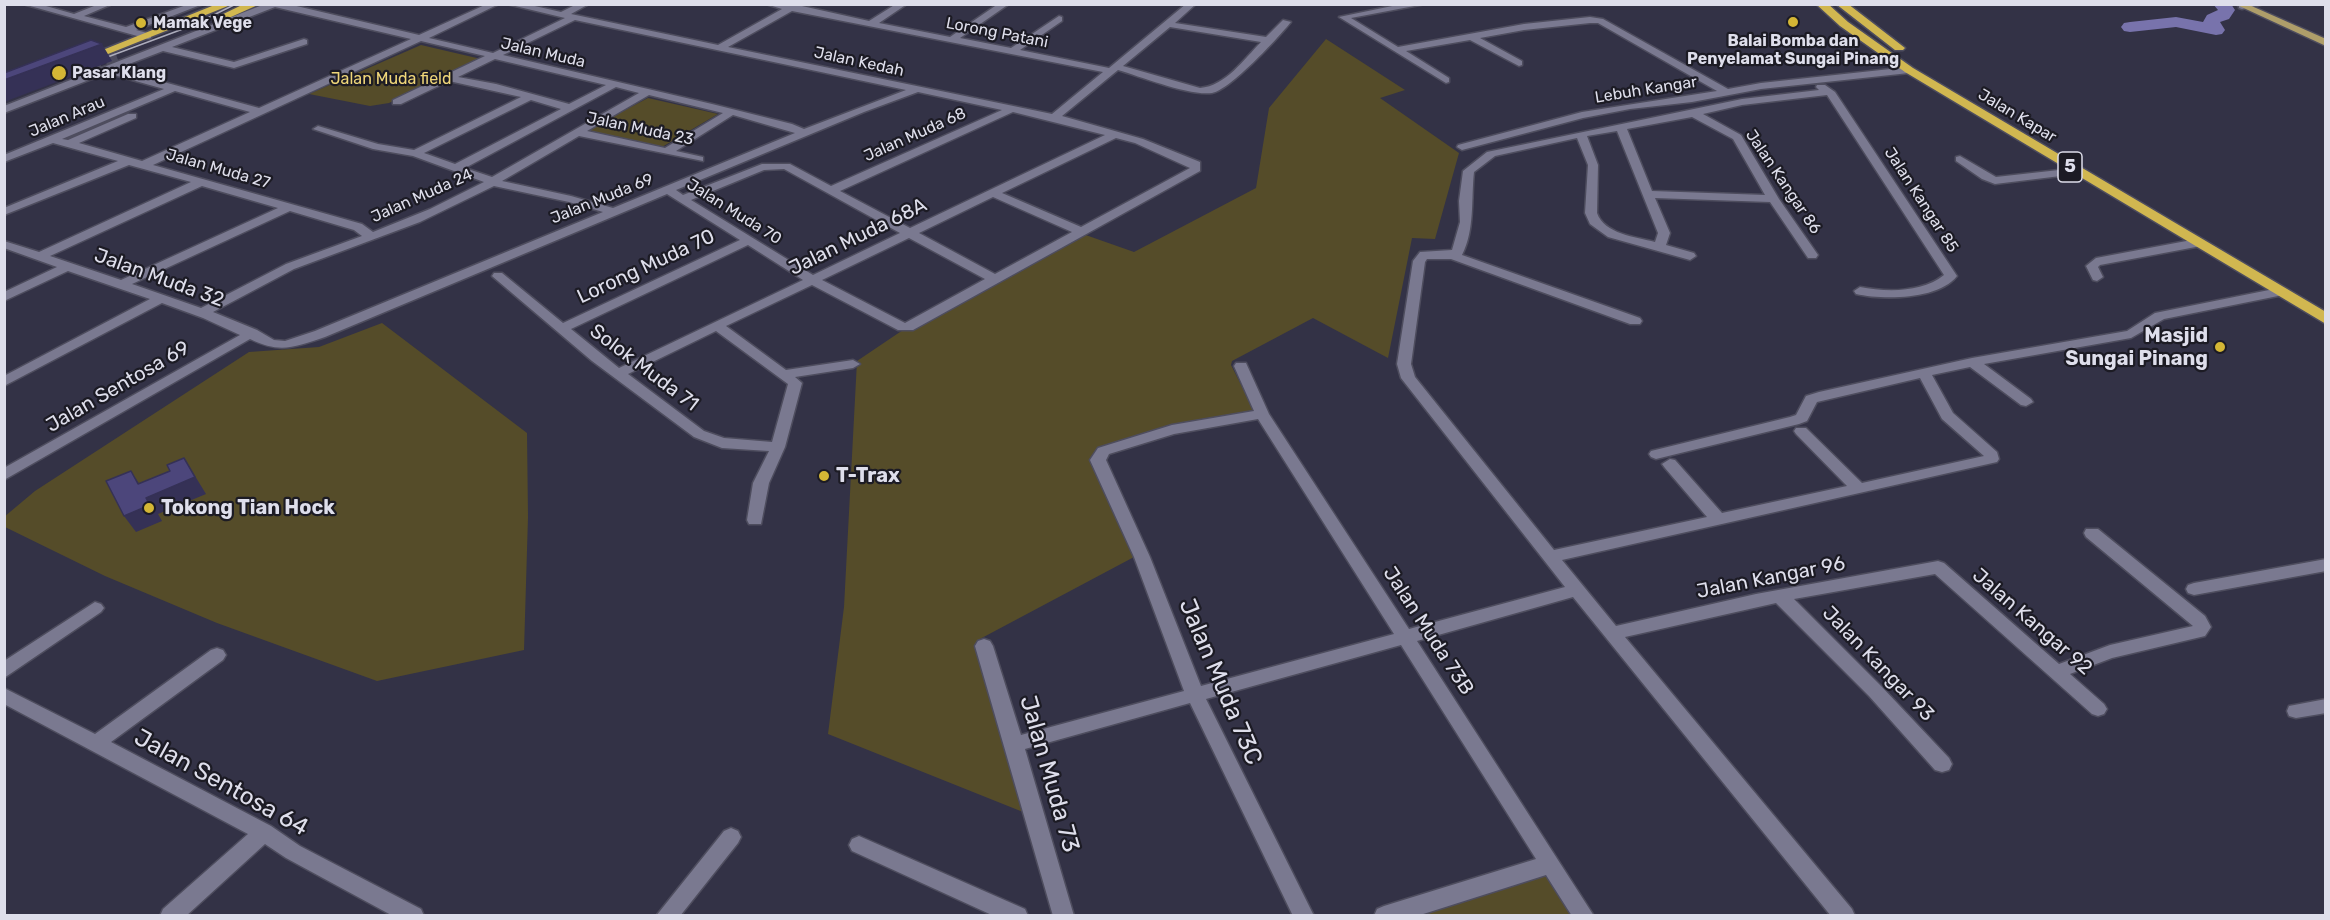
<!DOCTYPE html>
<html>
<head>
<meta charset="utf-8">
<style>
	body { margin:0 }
	#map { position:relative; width:2330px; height:920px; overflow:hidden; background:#333246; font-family:Rubik,sans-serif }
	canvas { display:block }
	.frame { position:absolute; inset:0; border:6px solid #dedeeb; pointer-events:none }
</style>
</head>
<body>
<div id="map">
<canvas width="2330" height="920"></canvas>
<div class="frame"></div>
</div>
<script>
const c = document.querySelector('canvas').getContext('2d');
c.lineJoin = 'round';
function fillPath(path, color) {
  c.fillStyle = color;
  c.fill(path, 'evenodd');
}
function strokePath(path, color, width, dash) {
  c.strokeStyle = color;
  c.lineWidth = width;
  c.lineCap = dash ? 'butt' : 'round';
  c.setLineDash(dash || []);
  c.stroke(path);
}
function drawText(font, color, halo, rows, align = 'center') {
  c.font = font + ' Rubik,sans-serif';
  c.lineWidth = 4.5;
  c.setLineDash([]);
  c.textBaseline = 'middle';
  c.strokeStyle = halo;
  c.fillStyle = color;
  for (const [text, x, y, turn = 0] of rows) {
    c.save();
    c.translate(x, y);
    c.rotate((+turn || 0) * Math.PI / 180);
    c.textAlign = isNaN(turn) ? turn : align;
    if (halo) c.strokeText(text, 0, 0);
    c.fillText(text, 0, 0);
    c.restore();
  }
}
fillPath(new Path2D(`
	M1326,39L1405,90L1380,98L1459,153L1435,239L1412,238L1388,358L1313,318L1232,361L1231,365L1254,410L1103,449L1097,461L1134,557L978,640L1033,816L828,734L844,607L857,361L900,332L1080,233L1134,252L1256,188L1269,108Z
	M421,45L481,59L389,103L370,106L309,94Z
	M648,98L718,114L662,147L585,131Z
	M382,323L527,433L528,517L524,650L377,681L217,623L105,576L5,527L4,517L35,491L249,352L319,347Z
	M1551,864L1584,916H1384Z`), '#554c29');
fillPath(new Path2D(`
	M2213,4H2231L2235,10L2229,19L2220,22L2225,30L2222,34L2216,35L2176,27L2130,32L2124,31L2121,27L2124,23L2130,22L2176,17L2203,22L2207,15L2218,10Z`), '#7873ac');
strokePath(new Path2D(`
	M89,68L119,57`), '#4d4c5f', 12, [12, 6]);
const minor = new Path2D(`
	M23,4H39L74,14L99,4H112L84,16L126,27L189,4H203L136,30L151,34V38L148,39Z
	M265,4H288L419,35L487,4H499L429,38L493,53L565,18L507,4H526L561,12L577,4H589L571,14L718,45L782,9L766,4H793L869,21L896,4H907L879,23L950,37L998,4H1009L960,38L1011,48L1059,16L1062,17V21L1020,50L1109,68L1186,4H1196L1175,23L1266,37L1283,20L1291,22C1278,38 1230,90 1212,93C1189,96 1142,77 1118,70L1062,116L1143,139L1200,162V171L913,330H898L812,285L726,326L786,370L853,360L860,364L853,368L795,377L802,383L785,447L769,483L761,524H749L747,520L753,483L769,451L722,448L694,437L592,361L492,276L494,273H502L563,323L740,240L667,194L325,337C294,347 281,354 250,339L4,480V468L240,335L203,318L162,303L4,386V376L150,299L68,271L4,301V292L57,267L4,248V241L39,252L191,182L129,165L4,215V208L118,161L53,143L4,162V155L164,89L107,73L4,113V106ZM275,7L411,39L259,108L116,69L163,51L234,68L307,44V40L304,39L234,62L172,47ZM792,11L1103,72L1052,114L728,47ZM575,20L906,90L804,129L792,124L712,104L503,55ZM1170,27L1261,42C1244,59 1226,86 1200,88L1123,66ZM421,41L485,56L393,100V104H401L449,81L521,97L414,150L378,144L318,126L313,129L373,149L413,156L484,182L430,209L373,232L362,224L153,165ZM495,59L606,85L569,104L496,84L458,77ZM616,87L639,93L492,177L465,168ZM175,91L250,112L142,161L79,143L136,118V114H128L68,140L62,139ZM918,92L1002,110L831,186L790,164H762L683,195L676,190L864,112ZM649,95L723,113L665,148L587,131ZM531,100L561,109L455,164L424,153ZM1013,112L1105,135L910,228L840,191ZM733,115L795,133L613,208L571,196L502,181L579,136L703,161V157L676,151ZM1116,138L1135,143L1190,168L1081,227L1002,193ZM784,169L900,233L813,275L691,200L764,170ZM202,186L278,208L121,280L50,256ZM494,186L569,202L603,212L315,331L285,341L274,340L257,330L213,312L294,269L420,222ZM993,197L1072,232L995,274L919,233ZM290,211L354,230L362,236L286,264L201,308L132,284ZM909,238L985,279L905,323L822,280ZM748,245L803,280L619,368L571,329ZM716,331L788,384L772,442L724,438L704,431L628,374Z
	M1402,4H1425L1351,18L1398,47L1524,24L1590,17L1603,19L1728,89L1761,83L1909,67L1914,70L1909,73L1761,89L1692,102L1630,109L1583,118L1462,150L1457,147L1458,145L1582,112L1717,91L1598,23H1590L1524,30L1480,38L1522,61V65L1519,66L1470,40L1406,51L1449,78V82L1446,83L1339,17Z
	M2239,4H2264L2242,9L2239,8Z
	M1817,85H1825L1835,92L1957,276C1938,300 1883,300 1856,294L1854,291L1860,287C1886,292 1922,293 1944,275L1827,95L1742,105L1703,114L1741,135L1779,199L1818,255L1816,258H1808L1770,202L1655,198L1670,233L1666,245L1694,253L1696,256L1690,260L1608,237L1590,224L1585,213L1588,165L1577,138L1495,156L1474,172C1471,199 1475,230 1462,255L1640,318L1642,321L1640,324H1630L1451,259H1427L1425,262L1411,364L1415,377L1554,550L1707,517L1665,468L1662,464L1670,459L1675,460L1722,513L1847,486L1796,434L1794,431L1796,428H1806L1862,483L1984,456L1942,419L1920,378L1817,402L1807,421L1799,424L1656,459L1651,457L1649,454L1651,451L1790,417L1796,415L1806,396L1819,392L1972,358L2127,331L2155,313L2279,288L2283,289L2285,292L2283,295L2164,319L2131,338L1984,364L2031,399L2033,402L2026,406L2021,405L1970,367L1932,375L1953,413L1997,452L1999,459L1997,462L1562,560L1616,626L1756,594L1938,561L1944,563L2059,664L2110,645L2193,626L2086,537L2084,533L2086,529H2098L2205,616L2211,627L2205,636L2112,658L2070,674L2104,704L2107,709L2104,714L2098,716L2092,714L1935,574L1794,599L1881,686L1949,758L1952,764L1949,770L1942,772L1935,770L1869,696L1776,603L1625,637L1852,909L1855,916H1831L1573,597L1417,641L1594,916H1572L1546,875L1417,916H1374L1377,909L1384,906L1536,859L1401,645L1206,699L1314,916H1293L1190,703L1025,749L1074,916H1053L975,646L978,641L984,639L990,641L993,646L1021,735L1184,691L1134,557L1090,460L1098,448L1172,425L1254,411L1234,366L1236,363H1246L1269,414L1409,629L1565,587L1401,378L1397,364L1413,261L1420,252L1452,250L1460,222L1459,201L1463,171L1487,152L1742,99L1819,90L1816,87ZM1692,117L1733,139L1765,195L1652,191L1627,129ZM1617,131L1658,233L1655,242C1636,237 1604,234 1597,213L1598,165L1587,136ZM1258,419L1394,634L1201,686L1150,557L1106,460L1109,454L1174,434Z
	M1960,156L1996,177L2077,168L2083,171L2077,174L1995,184L1982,179L1956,161V157Z
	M2197,239L2201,240V246L2100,265L2098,267L2103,277L2097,281L2093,280L2086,266L2096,258Z
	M2326,559V571L2194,595L2188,593L2186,589L2188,585L2194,583Z
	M95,602L101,604L104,608L101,612L4,678V661Z
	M217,648L223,650L226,655L223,660L111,742L271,826L300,846L421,909L424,916H393L286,858L265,844L186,916H160L163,909L248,834L4,704V688L95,734L211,650Z
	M2326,699V713L2296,718L2289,716L2287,711L2289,706Z
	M731,828L738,831L741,837L738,843L680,916H656L724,831Z
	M859,836L1025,909L1028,916H994L852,851L849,845L852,839Z`);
const major = new Path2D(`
	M2235,4H2247L2326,39V46Z`);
const highway = new Path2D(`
	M217,4H233L88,62L84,63L78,60Z
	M244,4H260L222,21H214L213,19Z
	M1816,4H1828L1848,22L1913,68L2326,312V324L1905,72L1840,26Z
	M1836,4H1848L1905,48L1903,50H1895Z`);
strokePath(minor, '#4e4d5e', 3);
strokePath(major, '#4e4d5e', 3);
strokePath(highway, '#4e4d5e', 3);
fillPath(minor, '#7a7990');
fillPath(major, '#ae9e6a');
fillPath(highway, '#d1b750');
strokePath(new Path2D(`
	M94,62L191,26L236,4`), '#adadbc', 1.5);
fillPath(new Path2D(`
	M102,44L112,61L4,102V80Z
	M184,458L206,494L158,514L162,521L136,532L124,516L138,484L131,471L142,488L147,497Z`), '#353156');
const building = new Path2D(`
	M91,40L102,44L4,80V73Z
	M184,458L195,477L146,498L150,505L124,516L106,481L131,471L138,484L170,471L167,465Z`);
fillPath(building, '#4c467b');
strokePath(building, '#353156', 1.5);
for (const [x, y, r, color] of [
	[1793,22,6,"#d4b635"],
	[141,23,6,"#d4b635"],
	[59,73,8,"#d4b635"],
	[2220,347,6,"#d4b635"],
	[824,476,6,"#d4b635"],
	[149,508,6,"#d4b635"]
]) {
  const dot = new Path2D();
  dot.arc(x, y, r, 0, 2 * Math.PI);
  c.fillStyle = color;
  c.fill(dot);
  strokePath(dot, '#1c1b24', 2);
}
drawText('bold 16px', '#dedeeb', '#1c1b24', [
	["Mamak Vege",153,23],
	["Balai Bomba dan",1793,41,"center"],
	["Penyelamat Sungai Pinang",1793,59,"center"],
	["Pasar Klang",72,73]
], 'left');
drawText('16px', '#dedeeb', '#1c1b24', [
	["Lorong Patani",997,33,11],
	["Jalan Muda",543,53,13],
	["Jalan Kedah",859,62,12],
	["Lebuh Kangar",1646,90,-9],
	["Jalan Kapar",2017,116,31],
	["Jalan Arau",67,117,-23],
	["Jalan Muda 23",640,129,12],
	["Jalan Muda 68",915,135,-24],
	["Jalan Muda 27",218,169,16],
	["Jalan Kangar 86",1783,182,56],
	["Jalan Muda 24",422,196,-24],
	["Jalan Muda 69",602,199,-22],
	["Jalan Kangar 85",1921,200,57],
	["Jalan Muda 70",734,212,32]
]);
drawText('16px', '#efd679', '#1c1b24', [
	["Jalan Muda field",391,79]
]);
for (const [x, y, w] of [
	[2070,167,24]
]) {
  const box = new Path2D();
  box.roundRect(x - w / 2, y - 15, w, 30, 4.5);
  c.fillStyle = '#1c1b24';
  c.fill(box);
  strokePath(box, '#dedeeb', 1.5);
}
drawText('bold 18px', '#dedeeb', null, [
	["5",2070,167]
]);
drawText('20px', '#dedeeb', '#1c1b24', [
	["Jalan Muda 68A",858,237,-26],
	["Lorong Muda 70",646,267,-25],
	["Jalan Muda 32",159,278,20],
	["Solok Muda 71",644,368,37],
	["Jalan Sentosa 69",118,387,-30],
	["Jalan Kangar 96",1771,578,-11],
	["Jalan Kangar 92",2032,622,41],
	["Jalan Muda 73B",1428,631,57],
	["Jalan Kangar 93",1878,664,46]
]);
drawText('bold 20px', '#dedeeb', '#1c1b24', [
	["Masjid",2208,336,"right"],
	["Sungai Pinang",2208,359,"right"],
	["T-Trax",836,476],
	["Tokong Tian Hock",161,508]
], 'left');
drawText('24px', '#dedeeb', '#1c1b24', [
	["Jalan Muda 73C",1220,682,67],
	["Jalan Muda 73",1049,774,74],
	["Jalan Sentosa 64",221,783,29]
]);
</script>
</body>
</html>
